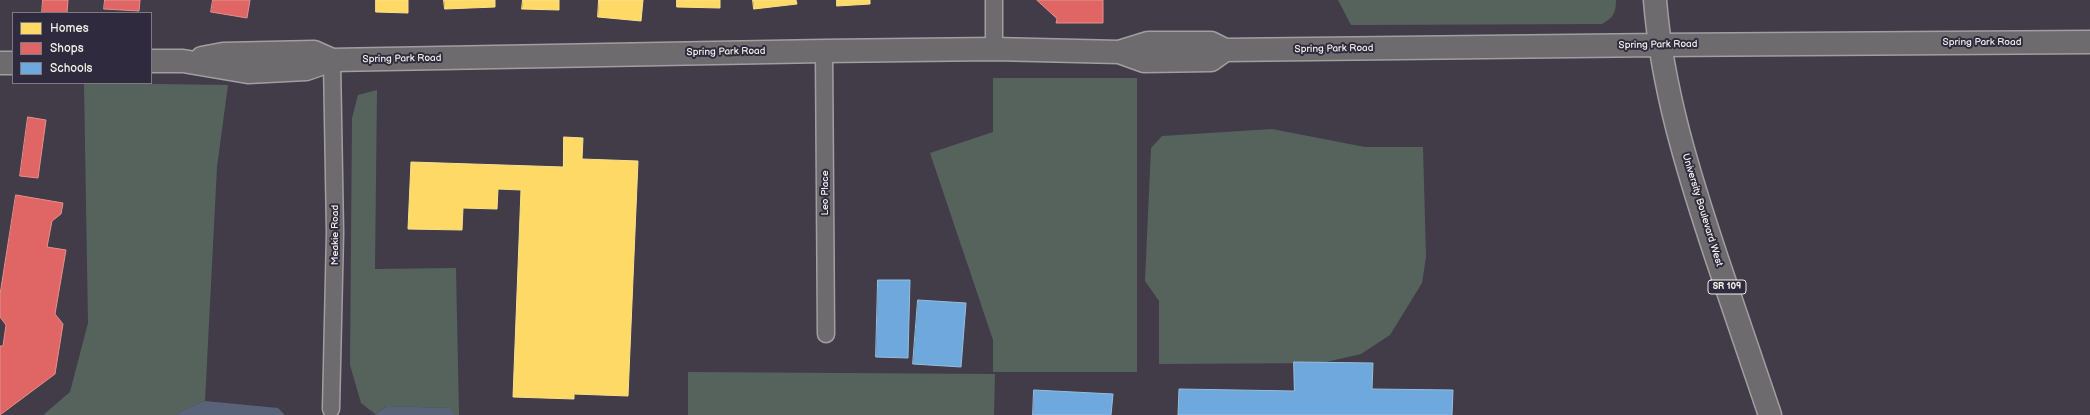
<!DOCTYPE html>
<html>
<head>
<meta charset="utf-8">
<style>
	body { margin:0 }
	#map { position:relative; width:2090px; height:415px; overflow:hidden; background:#413c47; font-family:"Balsamiq Sans",sans-serif }
	canvas { display:block }
	.legend { position:absolute; left:12px; top:12px; width:140px; height:72px; box-sizing:border-box; background:#2f2a3d; border:1px solid #7e7a81; margin:0; padding:5px 7px; list-style:none; font-size:12px; color:#f4f1e8 }
	.legend li { display:flex; align-items:center; gap:8px; height:20px }
	.legend b { width:20px; border:1px solid #7e7a81 }
</style>
</head>
<body>
<div id="map">
<canvas width="2090" height="415"></canvas>
<ul class="legend">
<li><b style="height:11px;background:#ffd966"></b>Homes</li>
<li><b style="height:11px;background:#e06666"></b>Shops</li>
<li><b style="height:11px;background:#6fa8dc"></b>Schools</li>
</ul>
</div>
<script>
const c = document.querySelector('canvas').getContext('2d');
c.lineJoin = 'round';
function fillPath(path, color) {
  c.fillStyle = color;
  c.fill(path, 'evenodd');
}
function strokePath(path, color, width, dash) {
  c.strokeStyle = color;
  c.lineWidth = width;
  c.lineCap = dash ? 'butt' : 'round';
  c.setLineDash(dash || []);
  c.stroke(path);
}
function drawText(font, color, halo, rows, align = 'center') {
  c.font = font + ' "Balsamiq Sans",sans-serif';
  c.lineWidth = 4;
  c.setLineDash([]);
  c.textBaseline = 'middle';
  c.strokeStyle = halo;
  c.fillStyle = color;
  for (const [text, x, y, turn = 0] of rows) {
    c.save();
    c.translate(x, y);
    c.rotate((+turn || 0) * Math.PI / 180);
    c.textAlign = isNaN(turn) ? turn : align;
    if (halo) c.strokeText(text, 0, 0);
    c.fillText(text, 0, 0);
    c.restore();
  }
}
fillPath(new Path2D(`
	M1338,0H1616C1616,13 1613,18 1602,24L1351,25Z
	M993,78H1137V372H993V340L930,153L993,132Z
	M84,83L228,85L217,167L205,401L179,412L178,415H43L70,392L88,323Z
	M377,90L375,269L456,268L459,415H455L449,408L387,406L375,414L361,403L350,365L352,118L358,95Z
	M1272,129L1365,147H1423L1426,257L1422,283L1390,335L1361,354L1322,363L1159,364V301L1145,281L1151,148L1162,136Z
	M688,372L995,374L994,415H688Z`), '#56635d');
fillPath(new Path2D(`
	M205,401L278,408L285,415H178L179,412Z
	M387,406L450,408L455,415H374Z`), '#586279');
const homes = new Path2D(`
	M376,0H408V13L376,12Z
	M444,0H495V7L445,9Z
	M523,0H559V10L522,9Z
	M599,0H643L641,21L598,17Z
	M677,0H720V8L677,7Z
	M753,0H796L797,4L754,9Z
	M837,0H870V4L837,6Z
	M564,137L583,138L582,159L638,161L628,396L574,394V399L513,397L521,190L498,189L497,209L463,208L462,230L408,229L411,162L563,167Z`);
fillPath(homes, '#ffd966');
strokePath(homes, '#fce08d', 1);
const shops = new Path2D(`
	M43,0H68L67,13H42Z
	M105,0H140L139,11L104,9Z
	M213,0H250L247,18L211,12Z
	M1037,0H1103V23H1056L1057,19Z
	M28,117L46,120L38,178L20,176Z
	M16,195L63,203L61,214L52,221L47,247L66,250L55,314L63,324L55,374L0,415V346H3L6,325L0,317V295Z`);
fillPath(shops, '#e06666');
strokePath(shops, '#e6908d', 1);
const schools = new Path2D(`
	M878,280H910L908,358L876,357Z
	M918,300L966,303L961,367L913,364Z
	M1294,362L1373,363L1372,389L1453,390L1452,415H1178L1179,389L1294,391Z
	M1034,390L1113,394L1111,415H1033Z`);
fillPath(schools, '#6fa8dc');
strokePath(schools, '#97bee0', 1);
const street = new Path2D(`
	M994,49V0
	M824,51L826,334
	M331,409L335,233L332,60`);
const secondary = new Path2D(`
	M1659,45L2090,42`);
const primary = new Path2D(`
	M1655,0C1662,89 1689,175 1717,259C1735,311 1752,363 1770,415
	M1119,52L1144,61L1211,60L1225,50
	M202,58L223,54L314,52L332,60
	M151,61H183L248,72L306,69L332,60L824,51L994,49L1119,52L1148,43H1211L1225,50L1659,45
	M0,63H13`);
strokePath(street, '#a19ea2', 19);
strokePath(secondary, '#a19ea2', 25);
strokePath(primary, '#a19ea2', 25);
strokePath(street, '#6e6b6e', 16);
strokePath(secondary, '#6e6b6e', 22);
strokePath(primary, '#6e6b6e', 22);
for (const [x, y, w] of [
	[1727,287,38]
]) {
  const box = new Path2D();
  box.roundRect(x - w / 2, y - 7, w, 14, 3);
  c.fillStyle = '#2f2a3d';
  c.fill(box);
  strokePath(box, '#f4f1e8', 1);
}
drawText('bold 9px', '#f4f1e8', null, [
	["SR 109",1727,287]
]);
drawText('10px', '#f4f1e8', '#2f2a3d', [
	["Spring Park Road",1982,42],
	["Spring Park Road",1658,45,-1],
	["Spring Park Road",1334,49,-1],
	["Spring Park Road",726,52,-1],
	["Spring Park Road",402,59,-1],
	["Leo Place",825,193,-90],
	["University Boulevard West",1702,210,73],
	["Meakie Road",335,235,-90]
]);
</script>
</body>
</html>
